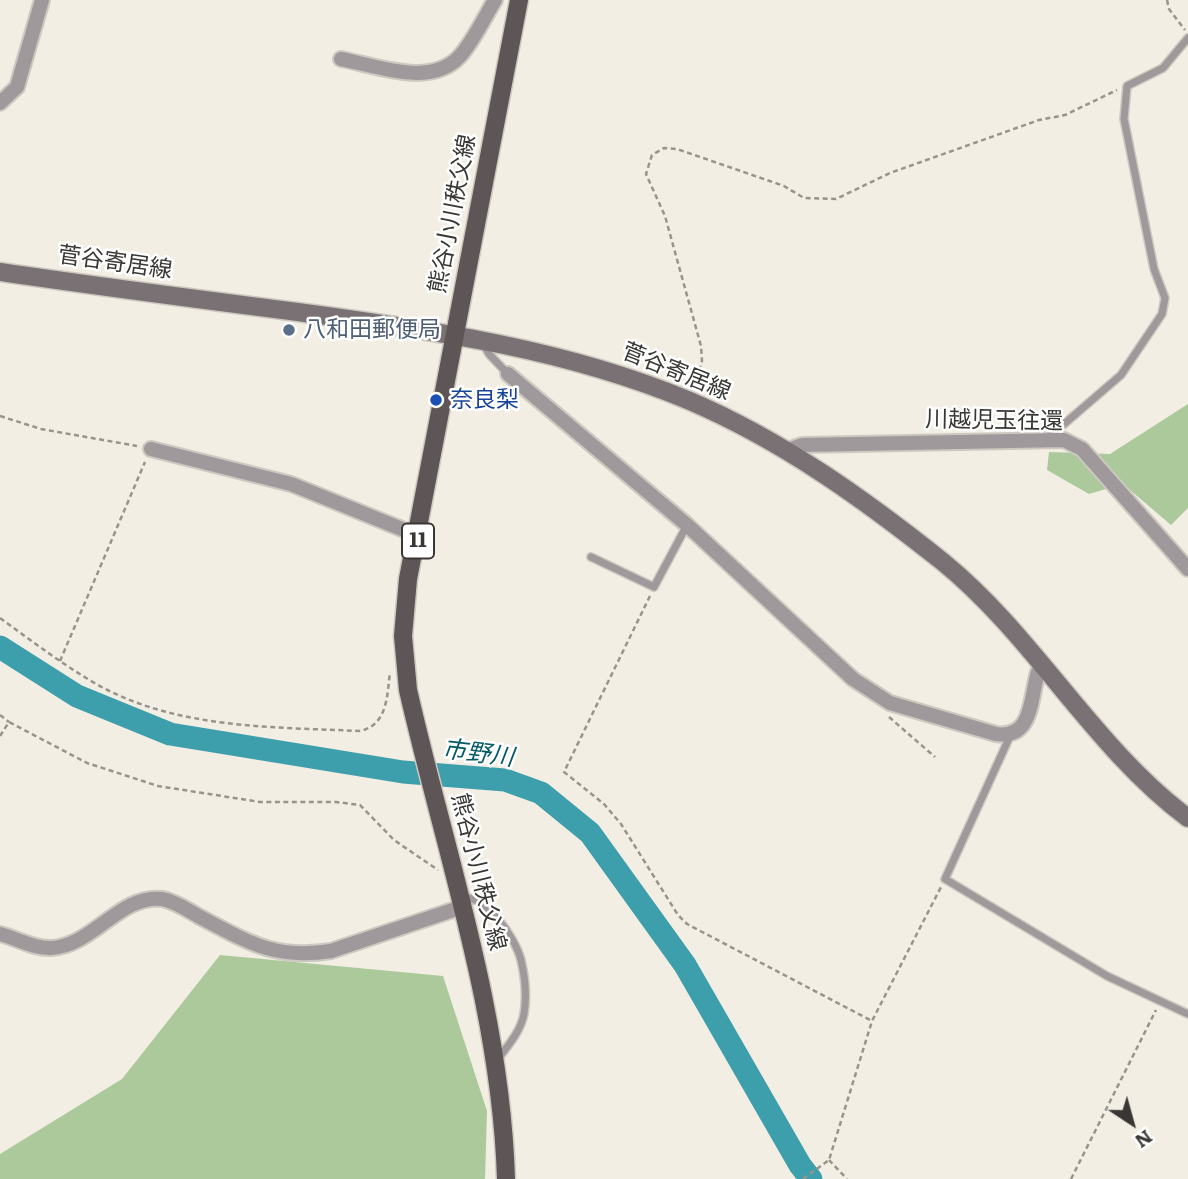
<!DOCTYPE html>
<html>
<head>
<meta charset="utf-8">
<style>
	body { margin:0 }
	#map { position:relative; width:1188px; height:1179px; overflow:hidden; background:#f2eee3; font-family:Literata,serif }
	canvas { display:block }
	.north { position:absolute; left:1097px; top:1088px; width:70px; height:70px; -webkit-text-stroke:5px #fff; paint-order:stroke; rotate:144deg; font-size:19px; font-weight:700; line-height:28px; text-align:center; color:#383733 }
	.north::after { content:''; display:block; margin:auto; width:24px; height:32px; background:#383733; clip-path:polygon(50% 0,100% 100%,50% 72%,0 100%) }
</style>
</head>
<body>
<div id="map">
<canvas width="1188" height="1179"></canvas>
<div class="north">N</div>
</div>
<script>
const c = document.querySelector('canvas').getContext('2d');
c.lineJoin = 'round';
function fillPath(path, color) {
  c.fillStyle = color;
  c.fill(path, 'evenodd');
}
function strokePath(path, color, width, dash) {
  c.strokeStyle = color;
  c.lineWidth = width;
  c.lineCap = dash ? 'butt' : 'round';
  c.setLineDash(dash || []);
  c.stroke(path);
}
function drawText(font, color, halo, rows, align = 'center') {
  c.font = font + ' Literata,"Noto Sans JP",serif';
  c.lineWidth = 5;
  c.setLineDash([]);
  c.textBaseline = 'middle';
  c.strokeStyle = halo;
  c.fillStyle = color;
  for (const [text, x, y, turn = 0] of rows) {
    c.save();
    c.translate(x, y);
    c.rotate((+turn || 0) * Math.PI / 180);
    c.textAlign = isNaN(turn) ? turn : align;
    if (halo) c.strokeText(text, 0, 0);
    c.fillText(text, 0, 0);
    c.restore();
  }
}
fillPath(new Path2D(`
	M1188,404V508L1171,525L1123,484L1089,494L1047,470L1049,452L1110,454Z
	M220,955L443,976L487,1111L485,1179H0V1154L122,1079Z`), '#abc99a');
strokePath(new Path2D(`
	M0,647L77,696L170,734L403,772L505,780L541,793L590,833L685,965L800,1165L811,1179`), '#3e9fac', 23);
const service = new Path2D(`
	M482,342L489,354L508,374
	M1049,437L1121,375L1162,314L1165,298L1154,269L1124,119L1127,86L1163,68L1188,38
	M591,557L654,587L687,525
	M1011,734L945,879L1107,976L1188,1014
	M460,897C486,895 515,937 521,960C525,977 527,996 524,1014C521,1031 507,1047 497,1060`);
const minor = new Path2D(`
	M341,59C378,66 431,88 460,56C474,40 484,18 495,0
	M0,103L17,87L42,0
	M508,374L687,525L853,679L890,703L996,734C1033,739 1030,699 1038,672L1043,665
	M151,449L291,484L419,536
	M788,450L802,445L1064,440L1082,449L1188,569
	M0,934C16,938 34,949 51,948C93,946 120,894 162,899C175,901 189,911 200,917C248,942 275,960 331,951L462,907`);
const secondary = new Path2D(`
	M0,272C101,287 203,300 305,313C437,331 566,349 690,401C783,441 864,499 943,562C1035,637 1093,747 1188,818`);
const primary = new Path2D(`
	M506,1179C501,1012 445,852 408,690L403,636L408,579L519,0`);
strokePath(service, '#cdc9c0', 10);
strokePath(minor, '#cdc9c0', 18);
strokePath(secondary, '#cdc9c0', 21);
strokePath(primary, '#cdc9c0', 21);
strokePath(new Path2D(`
	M1167,0L1169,9L1185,30
	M695,387L702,361L701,346L665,216L646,174L652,155L664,148L677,149L784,186L804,198L836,199L890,173L1039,120L1065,115L1117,90
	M0,416L41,429L137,446
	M650,596L564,772L604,804L621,824L678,915L687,924L872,1021
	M0,618C32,641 63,665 98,685C177,729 273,727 360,731C388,725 387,695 390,672
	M60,661L145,462
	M0,715L9,722
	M889,717L935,757
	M0,736L9,722L87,763L158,786L260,802H336L360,805L394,840L438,870
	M829,1160L847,1179
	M803,1179L829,1160L872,1021L941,887
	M1071,1179L1156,1010`), '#96948c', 2.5, [5, 3.5]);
strokePath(service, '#9f999b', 7);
strokePath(minor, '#9f999b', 14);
strokePath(secondary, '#797173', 18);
strokePath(primary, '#5e5557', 18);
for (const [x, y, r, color] of [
	[289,330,7,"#5c6f8a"],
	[436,400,7,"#1a4fb4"]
]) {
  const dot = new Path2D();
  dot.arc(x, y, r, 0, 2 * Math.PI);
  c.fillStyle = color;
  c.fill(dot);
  strokePath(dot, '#fff', 2.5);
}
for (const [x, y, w] of [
	[418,541,32]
]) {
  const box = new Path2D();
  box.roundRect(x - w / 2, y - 17.5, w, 35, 5);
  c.fillStyle = '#fff';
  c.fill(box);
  strokePath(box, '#383733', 2);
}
drawText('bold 21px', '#383733', null, [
	["11",418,541]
]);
drawText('23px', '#383733', '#fff', [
	["熊谷小川秩父線",453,214,-79],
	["菅谷寄居線",115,263,8],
	["菅谷寄居線",676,372,22],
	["川越児玉往還",994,421,1],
	["熊谷小川秩父線",478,872,76]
]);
drawText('23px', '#4e5e75', '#fff', [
	["八和田郵便局",303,330]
], 'left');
drawText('23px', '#164399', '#fff', [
	["奈良梨",450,400]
], 'left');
drawText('italic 24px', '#035a64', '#fff', [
	["市野川",478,754,7]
]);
</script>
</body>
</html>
